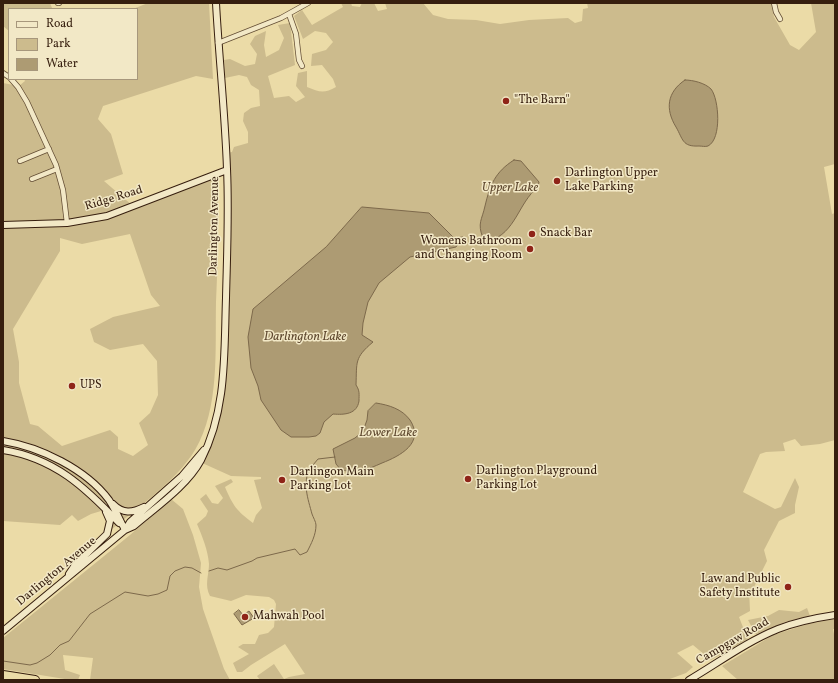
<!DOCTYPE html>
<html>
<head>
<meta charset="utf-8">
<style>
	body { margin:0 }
	#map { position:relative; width:838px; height:683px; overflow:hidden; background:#ebdba7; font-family:Vollkorn,serif }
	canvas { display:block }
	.frame { position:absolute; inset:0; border:4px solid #361e0e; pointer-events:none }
	.legend { position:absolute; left:8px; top:8px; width:130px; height:72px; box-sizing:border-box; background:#f2e8c6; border:1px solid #a7977c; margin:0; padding:5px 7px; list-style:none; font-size:12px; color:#361e0e }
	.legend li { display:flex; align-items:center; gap:8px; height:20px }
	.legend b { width:20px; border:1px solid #a7977c }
</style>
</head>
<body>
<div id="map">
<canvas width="838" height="683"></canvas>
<div class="frame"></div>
<ul class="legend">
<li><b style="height:5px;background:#f2e8c6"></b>Road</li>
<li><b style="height:11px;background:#ccbb8d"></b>Park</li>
<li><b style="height:11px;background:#ad9b73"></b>Water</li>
</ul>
</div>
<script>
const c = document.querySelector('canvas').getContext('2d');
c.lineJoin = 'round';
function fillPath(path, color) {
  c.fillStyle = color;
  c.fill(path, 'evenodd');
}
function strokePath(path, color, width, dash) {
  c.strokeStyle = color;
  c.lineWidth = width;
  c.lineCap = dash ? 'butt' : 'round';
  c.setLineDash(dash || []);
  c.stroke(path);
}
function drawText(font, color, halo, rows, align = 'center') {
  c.font = font + ' Vollkorn,serif';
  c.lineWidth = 3;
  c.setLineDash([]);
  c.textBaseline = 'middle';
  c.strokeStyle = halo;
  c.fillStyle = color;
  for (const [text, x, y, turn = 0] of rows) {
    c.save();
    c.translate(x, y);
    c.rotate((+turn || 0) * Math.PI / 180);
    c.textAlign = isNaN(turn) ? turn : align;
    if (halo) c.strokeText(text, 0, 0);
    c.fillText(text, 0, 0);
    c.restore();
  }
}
fillPath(new Path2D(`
	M3,3H50L52,8L9,9V31L3,26Z
	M148,3H209L213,79L196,76L103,106L98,119L111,134L123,174L104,181L133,206L217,175C219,218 218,260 216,302C215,349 220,408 195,450C176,482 133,511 105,535L108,520L101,511L91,514L78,521L72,515L60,525L3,521V83L19,86L25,81L24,79H137V9H133ZM130,234L151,295L160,306L113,317L90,329L94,342L110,350L143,344L157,361L158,395L150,413L139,423L148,445L133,456L118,449V437L110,430L62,446L38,426L30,424L19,383V362L13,329L60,251V238L82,244Z
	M341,3H351L352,6L360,7L362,3H374L378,11L387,9L385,3H423L433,15L448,19L476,20L500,24L529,20L568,18L575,23L582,21L583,9L588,8L587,3H771L774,17L790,45L799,50L816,32L811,3H835V164L824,167L832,214L835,213V440L820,444L801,446L795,439L783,443L785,451L766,452L760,454L743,492L775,509L781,507L795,478L799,487L795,505V513L779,521L764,550L767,561L754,587L749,589L750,611L739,617L748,640L711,660L693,645L677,653L693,667L686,673L667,680H260L257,676L274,664L284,679L289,677L305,674L285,644L251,665L242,672H237L233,663L249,654L238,647L243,644H255L259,635L268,633L274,627L276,604L274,600L269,597L246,595L231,601L210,596C204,585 209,575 209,564C208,550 202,536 197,524L206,516L208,511L200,499L206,494L212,503L218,504L223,498L215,486L231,479L233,482L225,487C233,506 237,511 253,523L256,515L262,508L254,480L261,479V477L231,476L200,462L222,391L226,153L232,152L234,147L248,143V132L243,121L244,113L251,108L260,106L259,90L251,85L247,77L239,75L225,78L224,60L230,59L245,66L255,64L257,54L250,44L255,36L266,31L264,45L266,57L279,50L284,38L278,25L290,23L295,65L268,76L274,98L289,96L296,102L305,97L296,86L298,73L307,71V87C319,92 324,94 336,87L333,79L322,65L311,66L312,54L326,50L333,42L326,33L315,31L303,39L294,16L302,10L312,25L343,7Z
	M171,499L183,509L193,535L201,563L199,587L203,609L224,669L230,680H90L93,658L63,655L65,670L80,675L78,680H71L3,669V638L130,535Z
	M807,608L810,616L785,622L756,635L748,620L768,616L779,610L799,612Z
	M835,619V629H833L835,639V680H738L722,666L773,635L808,624Z`), '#ccbb8d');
const water = new Path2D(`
	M685,80C693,80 705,83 711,89C719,99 722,139 708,146C705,147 702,146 699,146C682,147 683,139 676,127C665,109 667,92 685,80Z
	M514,160L521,161L539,182L538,187C518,203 516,233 489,241L483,238C477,223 482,220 485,206C490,185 495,172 514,160Z
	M362,207L429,213L454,238L463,237L456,247L410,257L379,283L368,302L363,323L362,335L373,342C354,358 357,362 356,385C360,391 359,394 359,401C357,414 345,415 333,414L324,422L320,433L316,436L309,437H291L281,430L261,400L258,386L251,368L248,337L253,309L326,247Z
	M376,403C389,405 402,409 410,420C425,443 400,456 382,463C375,466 367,470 359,471C353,472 347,471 341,470L336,464L333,449L355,438L363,431L367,420L368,411Z
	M239,610L243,615L249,611L254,618L242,625L234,614Z`);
fillPath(water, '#ad9b73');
strokePath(water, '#7d694b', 1);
strokePath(new Path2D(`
	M313,465L318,459L335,457
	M209,571L218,568L227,570L252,561L257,558L295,549L300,555L307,552C311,544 316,535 316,525C316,522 313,517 312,514C308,499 302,483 310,468
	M3,661L30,665L37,663L50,655L60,645L69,641L90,614L125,592L148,596L158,594L167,590L170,576L175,571L185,567L192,568L201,573`), '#7d694b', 1);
const street = new Path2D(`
	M58,3H59
	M774,3L776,12L780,19
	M289,14L296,34L299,60L302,66
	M218,43L281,18L308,3
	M3,73L9,77
	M11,79L18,87L27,102L56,165L63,190L67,223
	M20,161L49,149
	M32,179L57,169`);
const secondary = new Path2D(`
	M3,225L67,223L107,216L227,170
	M3,441C40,447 86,469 109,500C115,509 120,520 125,530
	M3,450C54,458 85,487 119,523
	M113,504C123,514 132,513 144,507
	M125,530L130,522L182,476L204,450
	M69,574L75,565L107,534L110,521L106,512
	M3,631L125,530L134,526C156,507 187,486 201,460C227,410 224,354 226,298C227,255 229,212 227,169C225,113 219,58 216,3
	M689,680C718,663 746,642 778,629C796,622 815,618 835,615`);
const highway = new Path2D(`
	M3,675L35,680`);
strokePath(street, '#634d34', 6);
strokePath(secondary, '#361e0e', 8);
strokePath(highway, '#361e0e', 10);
strokePath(street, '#f2e8c6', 4.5);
strokePath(secondary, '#f2e8c6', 6);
strokePath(highway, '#ebdba7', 8);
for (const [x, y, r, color] of [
	[506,101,4,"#8f2418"],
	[557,181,4,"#8f2418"],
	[532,234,4,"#8f2418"],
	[530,249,4,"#8f2418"],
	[72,386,4,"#8f2418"],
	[468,479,4,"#8f2418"],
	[282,480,4,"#8f2418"],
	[788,587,4,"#8f2418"],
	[245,617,4,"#8f2418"]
]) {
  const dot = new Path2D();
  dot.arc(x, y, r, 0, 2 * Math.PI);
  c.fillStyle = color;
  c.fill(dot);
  strokePath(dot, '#f2e8c6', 1.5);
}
drawText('12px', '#361e0e', '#f2e8c6', [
	["\"The Barn\"",514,101],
	["Darlington Upper",565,174],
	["Lake Parking",565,188],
	["Snack Bar",540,234],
	["Womens Bathroom",522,242,"right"],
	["and Changing Room",522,256,"right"],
	["UPS",80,386],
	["Darlington Playground",476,472],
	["Parking Lot",476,486],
	["Darlingon Main",290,473],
	["Parking Lot",290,487],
	["Law and Public",780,580,"right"],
	["Safety Institute",780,594,"right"],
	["Mahwah Pool",253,617]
], 'left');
drawText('12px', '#361e0e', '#f2e8c6', [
	["Ridge Road",114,199,-17],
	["Darlington Avenue",215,226,-89],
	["Darlington Avenue",57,572,-40],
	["Campgaw Road",733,642,-30]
]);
drawText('italic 13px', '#604a31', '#f2e8c6', [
	["Upper Lake",510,189],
	["Darlington Lake",305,338],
	["Lower Lake",388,434]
]);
</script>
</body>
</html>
